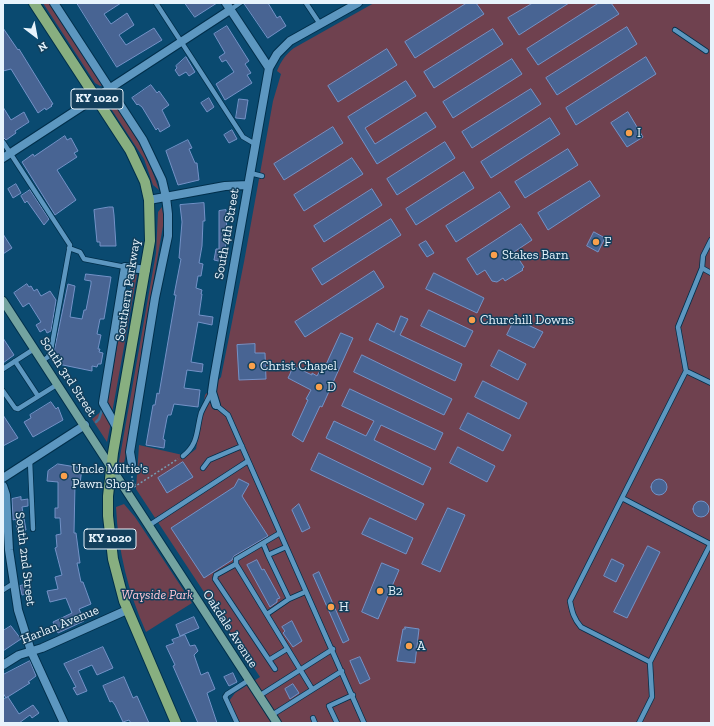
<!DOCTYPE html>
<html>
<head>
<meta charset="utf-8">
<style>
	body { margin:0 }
	#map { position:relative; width:714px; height:726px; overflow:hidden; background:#0a4a70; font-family:"Zilla Slab",serif }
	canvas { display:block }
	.frame { position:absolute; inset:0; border:4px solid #e7f3fc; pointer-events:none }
	.north { position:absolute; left:16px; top:16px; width:40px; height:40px; -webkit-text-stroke:3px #123f5c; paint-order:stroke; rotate:148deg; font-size:11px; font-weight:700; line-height:16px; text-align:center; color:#e7f3fc }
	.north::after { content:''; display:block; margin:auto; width:14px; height:18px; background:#e7f3fc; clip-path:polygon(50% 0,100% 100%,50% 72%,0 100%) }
</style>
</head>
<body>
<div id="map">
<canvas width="714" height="726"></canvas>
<div class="frame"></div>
<div class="north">N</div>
</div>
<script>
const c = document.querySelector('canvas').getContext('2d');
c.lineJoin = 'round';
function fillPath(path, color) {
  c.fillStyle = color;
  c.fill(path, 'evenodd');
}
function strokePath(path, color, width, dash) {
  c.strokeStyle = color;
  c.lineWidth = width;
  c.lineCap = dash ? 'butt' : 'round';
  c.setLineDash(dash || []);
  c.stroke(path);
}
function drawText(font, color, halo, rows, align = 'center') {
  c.font = font + ' "Zilla Slab",serif';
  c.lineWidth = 3;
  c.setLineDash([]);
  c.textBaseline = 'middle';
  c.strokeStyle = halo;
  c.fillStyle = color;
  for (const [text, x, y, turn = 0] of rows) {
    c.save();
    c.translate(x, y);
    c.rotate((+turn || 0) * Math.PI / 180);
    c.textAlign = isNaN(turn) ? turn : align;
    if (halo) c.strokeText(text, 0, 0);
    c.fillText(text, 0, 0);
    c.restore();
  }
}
fillPath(new Path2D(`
	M43,3H49L103,85L100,86L95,83Z
	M374,3H711V723H240L229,701L235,693L260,677L136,489L139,445L187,456L196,449L205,395L221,377L244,262L273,101L281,74L277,71C281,61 286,54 294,48Z
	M111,98C131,128 148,155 159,190L153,185L144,159L110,107L109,102Z
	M162,207L164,220L141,353L143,357L127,450L124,463L121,464L119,462L156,253L158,212Z
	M134,272L137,275L112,413L107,404L120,329H122Z
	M104,409L111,422L107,442L92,419Z
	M124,504L135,517L192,603L146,632C128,592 118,551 116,507Z`), '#6f414f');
strokePath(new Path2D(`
	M96,422L99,419L102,410`), '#3a7197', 2.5);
const building = new Path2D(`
	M77,3H121L104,14L111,24L127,13L134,25L119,35L126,45L154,28L162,40L117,67Z
	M185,3H217L195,17Z
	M244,3H268L277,18L280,16L286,26L268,38Z
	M467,3H476L484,14L415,58L405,42Z
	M533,3H569L519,35L508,18Z
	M599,3H611L619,14L538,65L527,49Z
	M227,26L249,61L245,64L251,73L247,75L252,83L225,100L216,84L234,72L226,60L222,62L219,57L225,53L214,34Z
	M627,27L637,44L557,95L546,78Z
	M3,28L18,50L19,49L53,104L51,105L52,106L46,110L45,108L38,113L11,69L3,71Z
	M493,29L503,44L434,88L424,72Z
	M387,49L397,65L338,102L328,86Z
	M186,57L195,72L189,76L186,72L179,76L175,70L177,68L176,66Z
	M646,57L656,74L576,125L566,108Z
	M512,59L522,74L453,118L443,102Z
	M406,81L416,96L365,128L375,144L426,112L436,127L377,164L348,117Z
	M151,85L157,93L159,91L169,105L162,110L170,126L160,132L158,128L156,130L142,107L138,104L137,105L132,98Z
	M531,89L541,104L472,148L462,132Z
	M209,98L214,107L207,112L201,103Z
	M239,99L248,100L245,119L236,118Z
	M3,107L11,120L24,112L29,122L15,131L16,133L6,140L3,137Z
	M628,112L643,137L627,147L611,123Z
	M550,118L560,134L491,178L481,162Z
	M333,127L343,143L284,180L274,164Z
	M232,130L237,139L229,143L224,135Z
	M65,136L67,140L71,138L78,151L74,153L77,157L57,170L76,200L55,215L22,162L33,154L34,156Z
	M188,140L192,148L189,149L195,163H197L199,180L178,185L166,151Z
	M445,142L455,158L397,195L387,179Z
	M568,149L578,165L525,198L515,182Z
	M352,158L363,174L304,211L294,195Z
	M464,172L474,188L416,225L406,209Z
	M590,181L600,196L548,230L538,213Z
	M16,184L21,193L13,198L8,189Z
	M372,189L382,205L324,242L314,226Z
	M30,190L49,219L44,225L27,201L25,203L21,196Z
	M500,192L510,207L456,242L446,226Z
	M204,203L205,221H203L202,246L199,263L203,264L201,276H198L196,288L202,290L201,294H202L199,315L213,317L212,325L198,322L191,362L203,364L202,372L187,370L184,388L200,390L198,407L174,404L171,415H168L167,418L163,439L165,440L164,448L146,445L153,405H155L157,393L159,394L176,295H174L181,259L179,258L182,222L180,205Z
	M109,207H113L114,215L116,246H100V242H97L94,210Z
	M226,210L227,236L223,262L214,260L216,249H219V211Z
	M391,219L401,235L322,285L312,269Z
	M521,224L532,240L514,252L524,267L522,269L523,270L505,281L503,278L497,282L492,281L485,270L477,275L467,259Z
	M594,232L605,238L598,252L587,246Z
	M3,234L12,248L3,254Z
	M426,241L434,253L427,257L419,245Z
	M374,271L384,287L305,337L295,322Z
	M434,273L484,298L477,313L426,289Z
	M86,274L111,277L104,319H100L97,334L101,335L98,349H100L99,352L103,353L101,364H98L97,367L92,366V371L58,364L53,357L68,284L75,286L70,317L82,319L84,310H86L91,284V281L85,280Z
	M27,284L29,287L31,286L34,291L37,289L41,296L50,291L56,300L51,331L47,333L45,329L40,332L36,325L41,322L29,303L23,307L14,293Z
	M429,310L473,331L465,347L421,326Z
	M401,316L408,319L400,335L462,364L455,381L369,340L377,323L394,332Z
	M515,319L543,332L534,348L507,335Z
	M341,333L353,338L322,407L320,406L303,442L292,435L308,400L306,399L311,390L288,378L290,374L293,366L312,375V373L317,376L322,367L324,368Z
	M3,338L14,355L3,363Z
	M255,344V353H265L266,379L239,380L237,345Z
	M499,350L526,364L518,380L491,366Z
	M362,355L452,399L444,415L354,372Z
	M483,381L527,403L519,419L475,397Z
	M350,389L443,433L435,450L381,425L374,440L431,468L423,485L326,438L334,421L366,436L374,421L342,406Z
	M51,402L56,409L58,407L63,420L33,437L24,422L31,418L30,415Z
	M468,413L511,435L503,451L460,429Z
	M3,415L18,438L3,446Z
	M458,447L495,466L487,482L450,463Z
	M319,453L424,504L416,520L311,470Z
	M183,462L193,477L167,493L158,478Z
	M58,464L82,468L80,484H75L74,533H76L80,563H77L81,582H83L91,604L79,609L84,621L58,633L53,622L72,613L66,598L50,602L47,591L58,589L55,577L62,575L55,548L57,547L56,535L61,534L60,518H55V508H58V482L47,481L48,471Z
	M239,479L249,484L242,496L268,536L234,556L232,560L204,578L171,528L234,487Z
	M651 487a8 8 0 1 1 16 0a8 8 0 1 1-16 0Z
	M21,497V500L28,499V506L22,507L26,530L17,531L16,519L13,520V517L12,499Z
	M693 509a8 8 0 1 1 16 0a8 8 0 1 1-16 0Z
	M299,504L310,528L302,532L292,510Z
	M448,508L465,515L440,572L422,564Z
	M370,518L413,538L406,554L362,534Z
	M648,546L660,552L627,618L614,612Z
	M612,559L624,565L616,582L604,576Z
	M257,560L262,570L264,569L280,598L277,599V602L270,607L247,565Z
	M382,563L399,570L378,619L362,612Z
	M319,572L349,640L343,643L313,575Z
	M28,584L31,593L22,595L20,586Z
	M194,617L199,628L180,636L176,625Z
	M292,621L302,641L293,647L283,633L285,631L282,627Z
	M11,626L21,639L3,651V631Z
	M405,627L419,629L415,663L397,661L403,629H405Z
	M185,635L190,646L195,645L198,651L194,655L201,675L208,672L215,689L207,693L217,723H198L173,666L175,665L166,646L174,643L172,640Z
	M103,647L113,668L97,675L92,665L78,671L87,691L77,695L73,688L76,687L64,664Z
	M360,657L370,679L360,684L350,661Z
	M30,661L36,676L28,682L30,683L6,698L3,693V675Z
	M233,673L237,682L229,686L224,677Z
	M124,677L133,698L137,696L149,723H131L129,720L123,722L115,705L112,701L110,702L103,686Z
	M293,684L299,693L290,699L285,689Z
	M8,697L19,714L33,705L39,713L32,718L30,715L19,723H3V700Z`);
fillPath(building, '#486493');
strokePath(building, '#7492c7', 1);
const service = new Path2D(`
	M156,3L243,137L255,144
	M306,3L320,24
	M230,10L240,3
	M675,30L706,51
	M3,142L70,245L51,350L48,357L42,361
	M250,173L262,176
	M69,248L80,252L84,259L125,267
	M702,268L703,256L711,240
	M15,361L38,396
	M3,369L34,349
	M686,371L711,383
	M3,391L15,408L18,409L58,384
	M216,405L228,415L364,723
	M183,456C199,443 196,431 201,413C204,406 208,400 211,393
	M30,461L33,529
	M203,468L209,460L242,446
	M622,498L710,544
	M148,526L248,461
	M280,533L236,559V564L312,689
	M263,543L268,555L286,547
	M268,555L289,599
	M236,564L216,575L215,579L275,669
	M3,590L14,583
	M267,614L289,599L305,592
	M269,660L287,649
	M650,662L581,627C574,619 572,612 570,601L686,371L678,327L702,268L711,273
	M259,696L333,649
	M272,715L342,671
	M313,718L315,723
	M237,723L225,697L227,694L249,680
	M337,723L329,706L353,695
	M639,723L652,697L650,662L711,543`);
const minor = new Path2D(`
	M54,3L143,140L162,180L166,197L168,214V236L155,298L130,452L132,464
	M226,3L269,68
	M3,158L230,10
	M149,200L225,186L248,185
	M216,405L212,392L214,378L269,68L277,54L290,41L358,3
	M117,428L103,403L125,267L146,270
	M3,478L85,425
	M3,486L6,495L9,550L18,610L31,651L64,723
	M3,665L19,655L42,648L127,610`);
const secondary = new Path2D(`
	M3,301L277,723`);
const primary = new Path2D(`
	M34,3L130,150L145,182L149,200L150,241L113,453L108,496V516L113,559L124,601L176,723`);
strokePath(service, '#002f4b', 6);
strokePath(minor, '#002f4b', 10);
strokePath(secondary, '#002f4b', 10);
strokePath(primary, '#002f4b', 12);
strokePath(new Path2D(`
	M132,472V479L136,487
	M134,487L178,459`), '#759cb4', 1.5, [2, 2]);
strokePath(service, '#5d97c0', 4.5);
strokePath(minor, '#5d97c0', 8);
strokePath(secondary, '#73a3a0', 8);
strokePath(primary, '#88af80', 10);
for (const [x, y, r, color] of [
	[629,133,4,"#f9a04c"],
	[596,242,4,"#f9a04c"],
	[494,255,4,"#f9a04c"],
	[472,320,4,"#f9a04c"],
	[252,366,4,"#f9a04c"],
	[319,387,4,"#f9a04c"],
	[64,476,4,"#f9a04c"],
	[380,591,4,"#f9a04c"],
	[331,607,4,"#f9a04c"],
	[409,646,4,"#f9a04c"]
]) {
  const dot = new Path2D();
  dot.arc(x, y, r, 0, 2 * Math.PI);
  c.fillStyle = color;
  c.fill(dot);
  strokePath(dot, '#123f5c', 1.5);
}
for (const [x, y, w] of [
	[97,99,52],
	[110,539,52]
]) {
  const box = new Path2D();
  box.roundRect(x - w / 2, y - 10, w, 20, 3);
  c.fillStyle = '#123f5c';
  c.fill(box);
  strokePath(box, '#e7f3fc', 1);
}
drawText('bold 12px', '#e7f3fc', null, [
	["KY 1020",97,99],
	["KY 1020",110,539]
]);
drawText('13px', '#e7f3fc', '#123f5c', [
	["I",637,133],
	["F",604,242],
	["Stakes Barn",502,255],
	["Churchill Downs",480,320],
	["Christ Chapel",260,366],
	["D",327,387],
	["Uncle Miltie's",72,469],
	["Pawn Shop",72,484],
	["B2",388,591],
	["H",339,607],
	["A",417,646]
], 'left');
drawText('13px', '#e7f3fc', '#123f5c', [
	["South 4th Street",227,234,-80],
	["Southern Parkway",128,290,-81],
	["South 3rd Street",68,377,57],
	["South 2nd Street",25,559,83],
	["Harlan Avenue",60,625,-22],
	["Oakdale Avenue",230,629,57]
]);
drawText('italic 13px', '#ffc5d4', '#123f5c', [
	["Wayside Park",157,595]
]);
</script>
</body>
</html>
